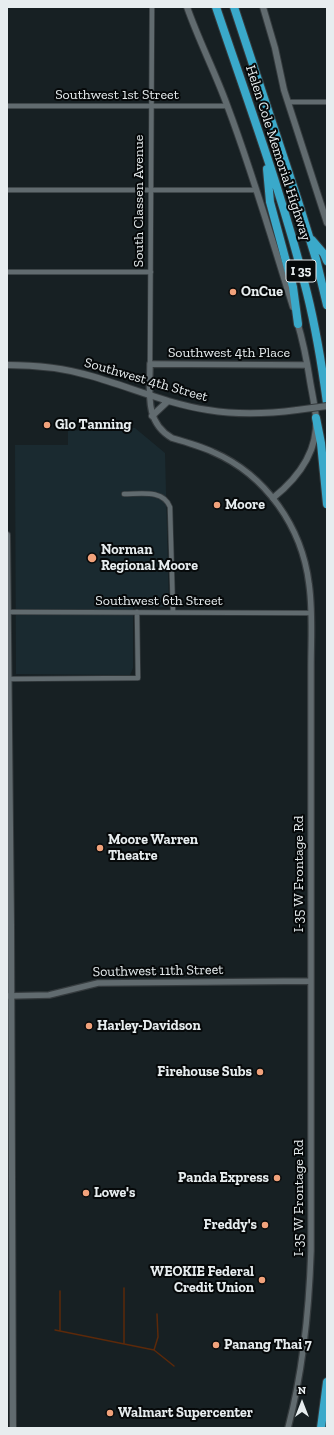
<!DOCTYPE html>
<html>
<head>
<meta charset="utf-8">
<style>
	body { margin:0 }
	#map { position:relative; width:334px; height:1435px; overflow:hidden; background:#172023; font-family:"Zilla Slab",serif }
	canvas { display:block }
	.frame { position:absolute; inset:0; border:8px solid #e7edef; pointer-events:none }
	.north { position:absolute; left:282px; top:1383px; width:40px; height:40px; -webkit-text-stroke:3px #06090a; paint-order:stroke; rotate:0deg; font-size:11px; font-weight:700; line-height:16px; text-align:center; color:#e7edef }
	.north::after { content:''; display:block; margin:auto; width:14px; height:18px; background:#e7edef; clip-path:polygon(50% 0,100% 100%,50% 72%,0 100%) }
</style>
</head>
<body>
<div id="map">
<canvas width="334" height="1435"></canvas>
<div class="frame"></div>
<div class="north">N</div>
</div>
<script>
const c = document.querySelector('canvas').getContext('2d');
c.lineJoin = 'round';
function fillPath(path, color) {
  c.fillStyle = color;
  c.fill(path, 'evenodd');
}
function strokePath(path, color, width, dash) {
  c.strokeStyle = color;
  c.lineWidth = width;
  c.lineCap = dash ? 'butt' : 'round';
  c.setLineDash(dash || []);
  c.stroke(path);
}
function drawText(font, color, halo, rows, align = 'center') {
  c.font = font + ' "Zilla Slab",serif';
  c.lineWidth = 4;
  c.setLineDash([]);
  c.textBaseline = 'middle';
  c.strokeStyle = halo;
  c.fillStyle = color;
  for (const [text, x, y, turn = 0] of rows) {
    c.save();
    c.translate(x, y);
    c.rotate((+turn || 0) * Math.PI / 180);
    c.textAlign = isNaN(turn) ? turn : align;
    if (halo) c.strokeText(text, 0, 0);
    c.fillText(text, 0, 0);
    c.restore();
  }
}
fillPath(new Path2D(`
	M124,427L135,428L165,453L169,607H133V668L130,675L16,674L15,445H68V431Z`), '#1a2a30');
strokePath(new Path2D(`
	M124,1288V1344
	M60,1291V1331
	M55,1330L154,1350L174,1366
	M154,1350L158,1337L157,1314`), '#5c290a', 1.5);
const minor = new Path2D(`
	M288,102H327
	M7,106H228
	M7,190H256
	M7,272H151
	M150,364L152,7
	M124,494C140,494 163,489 170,507L173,612
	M8,612L311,613
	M8,679L138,678L137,612`);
const tertiary = new Path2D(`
	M7,996L49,995L98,983L311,981
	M288,1428C303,1371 309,1311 311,1251V666C311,639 313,611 309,584C302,527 266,475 213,452C200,446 186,442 172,438C144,422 150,392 150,364L307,365`);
const secondary = new Path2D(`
	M187,7C199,41 215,72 227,105C252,171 272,240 293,307
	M263,7L275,48L284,90L327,223
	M7,365C36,365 64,368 91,376C130,387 168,404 208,410C238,415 267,414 297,410
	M152,416L168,401
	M273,498C298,478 318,452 316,418C315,406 312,393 310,381C307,361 303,341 297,321
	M7,535L11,924L13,1428`);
const motorway = new Path2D(`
	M216,7C248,102 283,196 307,293C316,329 322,366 327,403
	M234,7L298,201L316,259L327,305
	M267,169L270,202L293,287L298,324
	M312,240L324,254L327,261
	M316,418L321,443L327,504
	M321,1428L327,1382`);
strokePath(minor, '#353b3e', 6);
strokePath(tertiary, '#353b3e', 8);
strokePath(secondary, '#353b3e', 8);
strokePath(motorway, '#353b3e', 10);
strokePath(minor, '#616b6f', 4.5);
strokePath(tertiary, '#616b6f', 5.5);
strokePath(secondary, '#616b6f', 6);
strokePath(motorway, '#3aa9ca', 8);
const secondaryBridge = new Path2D(`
	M297,410L327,406`);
strokePath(secondaryBridge, '#353b3e', 8, []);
strokePath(secondaryBridge, '#616b6f', 6);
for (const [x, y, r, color] of [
	[233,292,4,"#f1a27b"],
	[47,425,4,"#f1a27b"],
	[217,505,4,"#f1a27b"],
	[92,558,5,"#f1a27b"],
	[100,848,4,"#f1a27b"],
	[89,1026,4,"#f1a27b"],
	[260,1072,4,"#f1a27b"],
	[277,1178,4,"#f1a27b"],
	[86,1193,4,"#f1a27b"],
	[265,1225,4,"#f1a27b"],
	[262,1280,4,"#f1a27b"],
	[216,1345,4,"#f1a27b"],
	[110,1413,4,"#f1a27b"]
]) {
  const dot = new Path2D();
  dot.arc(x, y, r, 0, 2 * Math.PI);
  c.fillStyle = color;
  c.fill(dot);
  strokePath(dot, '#06090a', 1.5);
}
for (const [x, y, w] of [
	[301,271,30]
]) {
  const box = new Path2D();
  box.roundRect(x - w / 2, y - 11, w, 22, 3);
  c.fillStyle = '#06090a';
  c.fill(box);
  strokePath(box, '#e7edef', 1);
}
drawText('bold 13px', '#e7edef', null, [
	["I 35",301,271]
]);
drawText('14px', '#e7edef', '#06090a', [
	["Southwest 1st Street",117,95],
	["Helen Cole Memorial Highway",278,153,72],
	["South Classen Avenue",139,201,-90],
	["Southwest 4th Place",229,353],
	["Southwest 4th Street",146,380,16],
	["Southwest 6th Street",159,601],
	["I-35 W Frontage Rd",299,874,-90],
	["Southwest 11th Street",158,971,-1],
	["I-35 W Frontage Rd",299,1198,-90]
]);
drawText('bold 14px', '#e7edef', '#06090a', [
	["OnCue",241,292],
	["Glo Tanning",55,425],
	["Moore",225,505],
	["Norman",101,550],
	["Regional Moore",101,566],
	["Moore Warren",108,840],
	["Theatre",108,856],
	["Harley-Davidson",97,1026],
	["Firehouse Subs",252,1072,"right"],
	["Panda Express",269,1178,"right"],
	["Lowe's",94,1193],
	["Freddy's",257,1225,"right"],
	["WEOKIE Federal",254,1272,"right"],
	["Credit Union",254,1288,"right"],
	["Panang Thai 7",224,1345],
	["Walmart Supercenter",118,1413]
], 'left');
</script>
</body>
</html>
